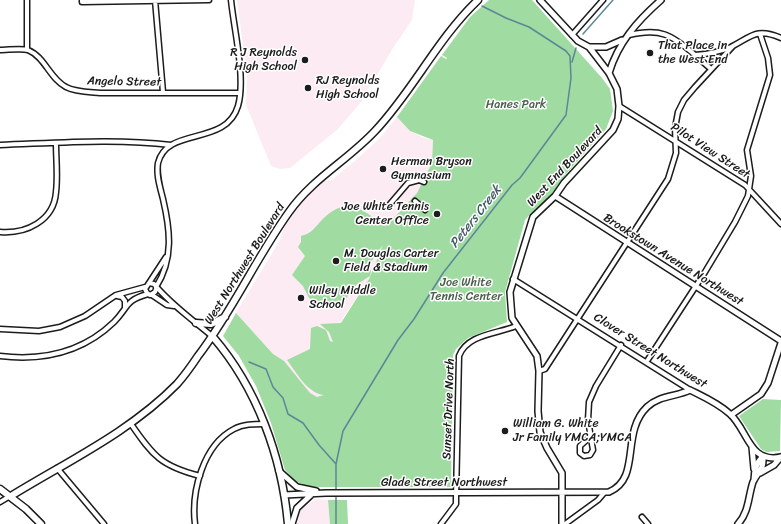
<!DOCTYPE html>
<html>
<head>
<meta charset="utf-8">
<style>
	body { margin:0 }
	canvas { display:block; background:#fff }
</style>
</head>
<body>
<canvas width="781" height="524"></canvas>
<script>
const c = document.querySelector('canvas').getContext('2d');
c.lineJoin = 'round';
function fillPath(path, color) {
  c.fillStyle = color;
  c.fill(path, 'evenodd');
}
function strokePath(path, color, width, dash) {
  c.strokeStyle = color;
  c.lineWidth = width;
  c.lineCap = dash ? 'butt' : 'round';
  c.setLineDash(dash || []);
  c.stroke(path);
}
function drawText(font, color, halo, rows, align = 'center') {
  c.font = font + ' Sriracha,sans-serif';
  c.lineWidth = 3;
  c.setLineDash([]);
  c.textBaseline = 'middle';
  c.strokeStyle = halo;
  c.fillStyle = color;
  for (const [text, x, y, turn = 0] of rows) {
    c.save();
    c.translate(x, y);
    c.rotate((+turn || 0) * Math.PI / 180);
    c.textAlign = isNaN(turn) ? turn : align;
    if (halo) c.strokeText(text, 0, 0);
    c.fillText(text, 0, 0);
    c.restore();
  }
}
fillPath(new Path2D(`
	M237,0H415L412,20L393,48L361,102L337,130L290,168L280,169L271,166L246,105L247,75Z
	M397,117L410,131L424,138L433,140L432,163L417,193L386,238L369,279L343,318L330,349L329,392L314,405L273,354L236,313L280,240L283,230L292,215L300,203L321,182L332,180L356,160L380,138Z
	M316,499L328,500L330,524H297L301,509Z`), '#fcebf2');
fillPath(new Path2D(`
	M489,0H532L602,78L610,89L613,111L606,129L566,174L547,200L530,214L525,220L505,292L507,322L468,338L456,349L453,355L451,487H309L295,481L285,470L271,423L256,386L239,356L223,336L236,313L273,354L284,361L310,393L317,397L324,395C307,393 297,373 287,360L310,349L311,328L317,326L326,330L330,341L333,342L329,332L320,324L341,323L369,279L383,245L368,266L371,271L370,276L356,285L339,308L336,309L309,298L303,286L292,275L305,256L298,247L301,242V236C310,234 314,229 320,222C345,195 360,207 385,226L404,208L406,209L405,206L417,193L432,163L433,140L410,131L397,117L441,56L446,59L447,58L442,55L470,17Z
	M763,399L781,400L780,451L766,452L761,449L739,416Z
	M328,500H347L348,524H330Z`), '#a0dba1');
strokePath(new Path2D(`
	M583,34L613,0
	M572,62L576,48
	M249,362L266,369L273,387L283,398L288,414L303,423L319,445L336,464
	M336,524V464L343,431L398,340L414,319L443,273L512,185L520,178L566,115L571,78L570,56L566,51L529,27L506,18L482,6`), '#5d8798', 1.5);
const minor = new Path2D(`
	M27,0V50
	M82,0V2L209,0
	M155,0L163,92
	M572,35L603,0
	M629,35C660,28 671,34 695,55C707,54 720,52 731,47C751,37 756,27 781,38
	M0,50C8,50 21,48 28,50C45,57 50,79 66,87C75,92 89,92 100,93H240
	M695,55L711,69
	M619,106L745,185L781,224
	M0,145C56,143 115,138 171,145
	M415,201L425,210
	M390,204L408,183L419,180L424,182
	M0,232C26,234 54,221 56,192C58,176 56,159 56,143
	M513,279L690,390
	M149,283L166,257
	M156,287C174,259 170,229 163,199C160,187 156,175 158,163C167,126 226,147 238,106C246,78 234,30 231,0
	M156,289L155,292L150,295L147,293L145,289L149,283L154,284C170,304 193,320 213,337
	M152,295L167,305L174,306
	M117,296L122,297L125,301V308
	M0,329L39,331L60,327L85,316L116,295L145,287
	M0,356C42,361 82,353 114,322C128,308 125,300 148,294
	M647,361L705,272L735,222L748,196L751,176L747,150L770,75L768,58L760,34
	M539,371L545,369L668,179L676,153L675,128L678,112L684,100L695,87L733,46
	M131,424C153,456 161,466 200,476
	M591,436L580,446V453L584,456L590,455L593,450L588,420L589,402L596,386L621,345
	M57,468L104,524
	M0,502L10,496
	M642,517L648,524
	M195,524C191,492 203,445 234,429C243,424 254,424 264,424
	M441,524L456,504V498L459,356C467,334 497,334 516,326
	M565,524L598,500L604,493`);
const tertiary = new Path2D(`
	M540,0L578,41L589,47L609,73L617,89L619,106L618,119L613,130L564,183L555,196L533,217L510,292L512,318L537,356L539,371L538,411L540,432L547,448L562,473V524
	M589,47H606L622,40
	M609,73C618,43 637,21 661,0
	M555,196L781,341
	M731,415L761,394L768,383L781,343
	M752,447L754,469
	M279,471L297,487L316,491
	M760,473L774,465L781,457
	M754,480C754,471 756,463 763,456
	M284,495L326,493L609,492C642,478 620,433 647,407C660,395 676,397 690,390C704,397 718,403 730,414C748,430 749,464 781,457
	M292,524L297,508L312,494
	M738,524C749,512 748,497 753,482C758,471 764,471 763,456`);
const secondary = new Path2D(`
	M196,323L211,324L225,317
	M213,337C257,388 282,457 288,524
	M0,489L26,509L41,524
	M11,496C68,461 130,432 177,384C185,375 192,365 198,356C233,310 256,258 289,212C312,179 348,160 375,131C413,91 437,39 478,0`);
strokePath(minor, '#1c1c1c', 7);
strokePath(tertiary, '#1c1c1c', 8);
strokePath(secondary, '#1c1c1c', 9);
strokePath(minor, '#fff', 4);
strokePath(tertiary, '#fff', 5);
strokePath(secondary, '#fff', 6);
for (const [x, y, r, color] of [
	[650,53,4,"#1c1c1c"],
	[305,60,4,"#1c1c1c"],
	[308,88,4,"#1c1c1c"],
	[383,169,4,"#1c1c1c"],
	[437,214,4,"#1c1c1c"],
	[336,261,4,"#1c1c1c"],
	[301,298,4,"#1c1c1c"],
	[505,431,4,"#1c1c1c"]
]) {
  const dot = new Path2D();
  dot.arc(x, y, r, 0, 2 * Math.PI);
  c.fillStyle = color;
  c.fill(dot);
  strokePath(dot, '#fff', 1.5);
}
drawText('12px', '#1c1c1c', '#fff', [
	["That Place in",658,46],
	["the West End",658,60],
	["R J Reynolds",297,53,"right"],
	["High School",297,67,"right"],
	["RJ Reynolds",316,81],
	["High School",316,95],
	["Herman Bryson",391,162],
	["Gymnasium",391,176],
	["Joe White Tennis",429,207,"right"],
	["Center Office",429,221,"right"],
	["M. Douglas Carter",344,254],
	["Field & Stadium",344,268],
	["Wiley Middle",309,291],
	["School",309,305],
	["William G. White",513,424],
	["Jr Family YMCA;YMCA",513,438]
], 'left');
drawText('12px', '#1c1c1c', '#fff', [
	["Angelo Street",124,82,1],
	["Pilot View Street",710,151,33],
	["West End Boulevard",565,167,-47],
	["Brookstown Avenue Northwest",673,260,32],
	["West Northwest Boulevard",245,264,-58],
	["Clover Street Northwest",650,351,32],
	["Sunset Drive North",449,409,-88],
	["Glade Street Northwest",444,483]
]);
drawText('12px', '#4a5f4b', '#fff', [
	["Hanes Park",516,105],
	["Joe White",466,283],
	["Tennis Center",466,297]
]);
drawText('italic 13px', '#425a64', '#fff', [
	["Peters Creek",476,217,-52]
]);
</script>
</body>
</html>
